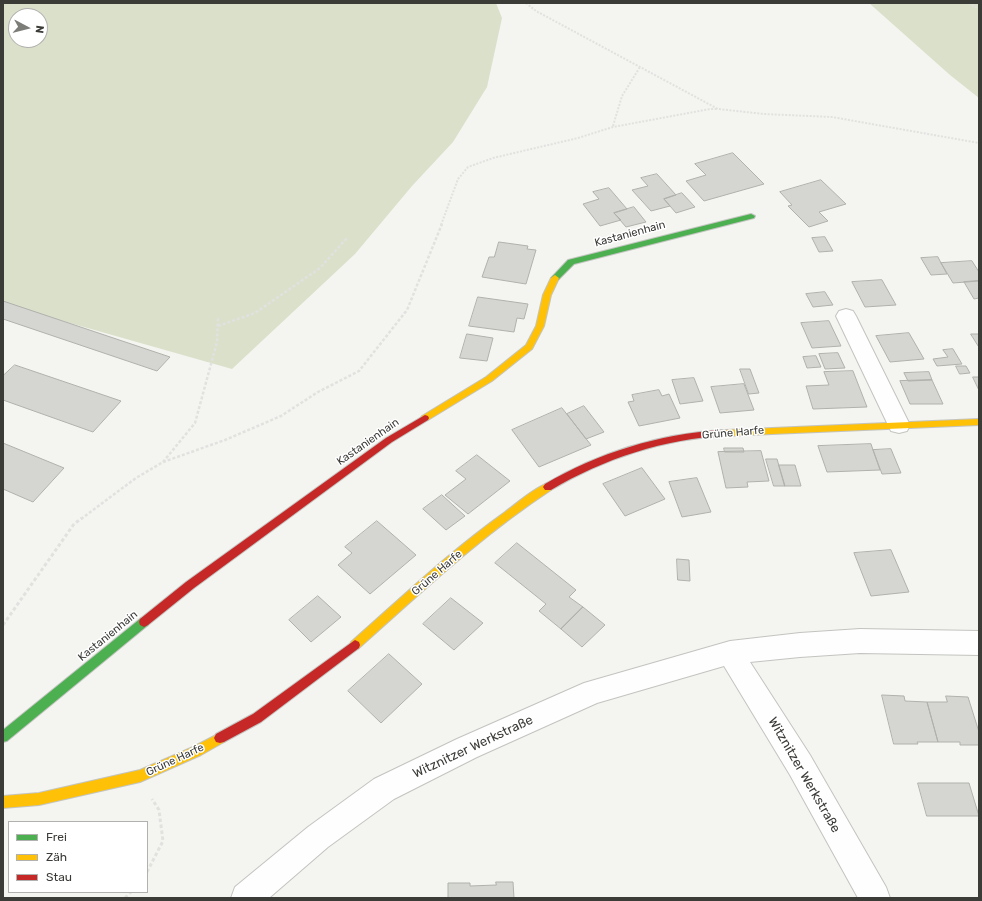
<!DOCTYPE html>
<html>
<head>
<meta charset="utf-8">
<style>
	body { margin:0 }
	#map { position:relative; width:982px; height:901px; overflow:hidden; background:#f4f5f0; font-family:Rubik,sans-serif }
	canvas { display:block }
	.frame { position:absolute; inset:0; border:4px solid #3b3c38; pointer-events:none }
	.legend { position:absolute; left:8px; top:821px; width:140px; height:72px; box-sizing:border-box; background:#fff; border:1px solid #b1b1af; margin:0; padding:5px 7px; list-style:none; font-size:12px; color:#3b3c38 }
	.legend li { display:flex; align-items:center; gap:8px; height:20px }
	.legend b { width:20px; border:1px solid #b1b1af }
	.north { position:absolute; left:8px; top:8px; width:40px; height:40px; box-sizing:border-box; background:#fff; border:1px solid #b1b1af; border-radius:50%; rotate:97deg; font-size:11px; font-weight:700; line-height:16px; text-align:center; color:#3b3c38 }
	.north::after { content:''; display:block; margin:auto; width:14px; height:18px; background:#7c7d78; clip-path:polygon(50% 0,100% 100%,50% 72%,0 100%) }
</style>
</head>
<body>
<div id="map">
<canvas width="982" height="901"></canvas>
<div class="frame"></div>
<ul class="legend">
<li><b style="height:5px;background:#4caf50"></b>Frei</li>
<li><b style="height:5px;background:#ffc107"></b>Zäh</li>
<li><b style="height:5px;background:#c62828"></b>Stau</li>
</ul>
<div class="north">N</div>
</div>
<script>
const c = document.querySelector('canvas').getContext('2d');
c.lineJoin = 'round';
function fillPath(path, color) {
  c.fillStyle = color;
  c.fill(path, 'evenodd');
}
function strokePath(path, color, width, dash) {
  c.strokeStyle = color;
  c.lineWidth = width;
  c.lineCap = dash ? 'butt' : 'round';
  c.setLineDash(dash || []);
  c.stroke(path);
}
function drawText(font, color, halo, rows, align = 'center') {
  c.font = font + ' Rubik,sans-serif';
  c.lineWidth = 3;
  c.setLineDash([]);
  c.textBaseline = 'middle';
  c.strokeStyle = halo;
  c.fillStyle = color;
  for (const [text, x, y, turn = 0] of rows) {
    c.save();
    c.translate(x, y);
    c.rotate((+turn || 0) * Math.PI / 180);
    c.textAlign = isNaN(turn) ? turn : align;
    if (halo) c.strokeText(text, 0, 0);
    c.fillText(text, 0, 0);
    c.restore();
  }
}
fillPath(new Path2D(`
	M3,3H496L502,18L487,87L453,142L412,186L355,254L232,369L3,304ZM16,16H40V40H16Z
	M869,3H979V98L950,75Z`), '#dae0c9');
const building = new Path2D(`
	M733,153L764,184L704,201L686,181L706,175L695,164Z
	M657,174L676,195L664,199L670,206L651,211L632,190L648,186L641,178Z
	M821,180L846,204L819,212L828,221L809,227L788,206L792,205L780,192Z
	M609,188L627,209L614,213L621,220L600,226L583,204L599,199L593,192Z
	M682,193L695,207L676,213L664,199Z
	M634,207L646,222L626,227L614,213Z
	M825,237L833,251L819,252L812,238Z
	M499,242L528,246L527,249L536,250L526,284L482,277L489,257H494Z
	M938,257L941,263L947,274L931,275L921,258Z
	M972,261L979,272V281L953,283L941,263Z
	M882,280L896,305L865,307L852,282Z
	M979,281V298L974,299L964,282Z
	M825,292L833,305L813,307L806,294Z
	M478,297L528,304L524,319L517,318L514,332L469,326Z
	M3,301L170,357L157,371L3,319Z
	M829,321L841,346L812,348L801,323Z
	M909,333L924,359L890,362L876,336Z
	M467,334L493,338L487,361L460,358Z
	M971,334H979V347Z
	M953,349L962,364L937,366L933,359L948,357L943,350Z
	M838,353L845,368L825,369L819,354Z
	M816,356L821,367L807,368L803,357Z
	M15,365L121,401L93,432L3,400V376Z
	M956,366H966L970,373L960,374Z
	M740,369H750L759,393L749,394Z
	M853,371L867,407L813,409L806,386L829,385L824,372Z
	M929,372L932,380L908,381L904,373Z
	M973,377H979V390Z
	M694,378L703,401L680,404L672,380Z
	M932,380L943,404H910L900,381Z
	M744,384L754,410L720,413L711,387Z
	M659,390L662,396L669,394L680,418L639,426L628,402L634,401L632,395Z
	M584,406L604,432L586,439L567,414Z
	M562,408L591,445L539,467L512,430Z
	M3,443L64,468L33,502L3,489Z
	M871,444L880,470L827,472L818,446Z
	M724,448H743L744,452H725Z
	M891,449L901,473L882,474L873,450Z
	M761,451L769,481L747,482L748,487L726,488L718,452Z
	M477,455L510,481L468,514L445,495L466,479L456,471Z
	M766,459H777L785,486H774Z
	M779,465H795L801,486H785Z
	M642,468L665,499L625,516L603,484Z
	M697,478L711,512L682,517L669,482Z
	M442,495L465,516L446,530L423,509Z
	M377,521L416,555L370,594L338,565L352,553L345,547Z
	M517,543L576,590L569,597L583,607L561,629L539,611L546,604L495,563Z
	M891,550L909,592L871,596L854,553Z
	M677,559L689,560L690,581L678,580Z
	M318,596L341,617L311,642L289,620Z
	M451,598L483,623L454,650L423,624Z
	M583,607L605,625L582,647L561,629Z
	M389,654L422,684L381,723L348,691Z
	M882,695L904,696L905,701L927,702L938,742H917L918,744H894Z
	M946,696L968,697L979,732V745H960V742H938L927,702H947Z
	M918,783H969L979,816H927Z
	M496,882H513L514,898H448V883H470V886L496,885Z`);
fillPath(building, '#d5d6d1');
strokePath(building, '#b0b1ac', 1);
const street = new Path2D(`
	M846,309L853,311L856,316L910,425L907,431L899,433L891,431L888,425L836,316L839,311Z
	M860,629L979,631V655L860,653L800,657L750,662L810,755L886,887L890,898H858L790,775L724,666L597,703L477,757L394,799L328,847L269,898H231L235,887L308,827L374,779L457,739L584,683L730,641L800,633Z`);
const fast = new Path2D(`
	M751,214L755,216L754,218L574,264L558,280L555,281L551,278L568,260Z
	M144,617L148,619L149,622L148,625L7,741L3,742V730L140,619Z`);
const slow = new Path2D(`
	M555,275L559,278L551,295L544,326L532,349L492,381L428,420H422L421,418L422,416L486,377L526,345L536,326L543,295L551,278Z
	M979,419V425L726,436L722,433L726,430Z
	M548,483L551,484L553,487L551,490C481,536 421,593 359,648L355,650L351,648L350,645L351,642C402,597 450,551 505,512C517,503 534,488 548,483Z
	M220,733L224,734L226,738L224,742L201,755L140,782L39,805L3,808V796L39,793L140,770L193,747Z`);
const jam = new Path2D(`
	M425,415L428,416L429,418L428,420L392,442L194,588L148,625L144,627L140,625L139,622L140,619L186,582L386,438Z
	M721,430L729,431L730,433L726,436C666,438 603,459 551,490H545L543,487L545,484C598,453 659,434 721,430Z
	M355,640L359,642L360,645L359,648L261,722L224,742L220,743L216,742L214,738L216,734L253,714Z`);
strokePath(street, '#c3c4c0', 2);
strokePath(fast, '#c3c4c0', 2);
strokePath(slow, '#c3c4c0', 2);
strokePath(jam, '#c3c4c0', 2);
strokePath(new Path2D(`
	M526,3L536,11L718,109L764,114L832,117L979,143
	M969,3L979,9
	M613,126L622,96L640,67
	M441,225L458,179L468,167L493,158L578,138L613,127L710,109H718`), '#e1e1e0', 2, [2, 1.5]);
strokePath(new Path2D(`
	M218,326L255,313L320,268L347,238
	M163,462L195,423L217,342L218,317
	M81,519L136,478L163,462L225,440L281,416L318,392L359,371L407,310L442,224`), '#e1e1e0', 2.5, [3, 2]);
strokePath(new Path2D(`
	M3,625L74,524L82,518
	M147,872L163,841L159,810L152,799
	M125,898L131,892`), '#e1e1e0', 3, [3.5, 2.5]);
fillPath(street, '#fdfefd');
fillPath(fast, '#4caf50');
fillPath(slow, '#ffc107');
fillPath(jam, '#c62828');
drawText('11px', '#3b3c38', '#fff', [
	["Kastanienhain",630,234,-15],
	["Grüne Harfe",733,433,-5],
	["Kastanienhain",368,442,-35],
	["Grüne Harfe",437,573,-41],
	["Kastanienhain",108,636,-39],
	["Grüne Harfe",175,760,-25]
]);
drawText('13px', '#3b3c38', '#fff', [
	["Witznitzer Werkstraße",473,747,-25],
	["Witznitzer Werkstraße",804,775,60]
]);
</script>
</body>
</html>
